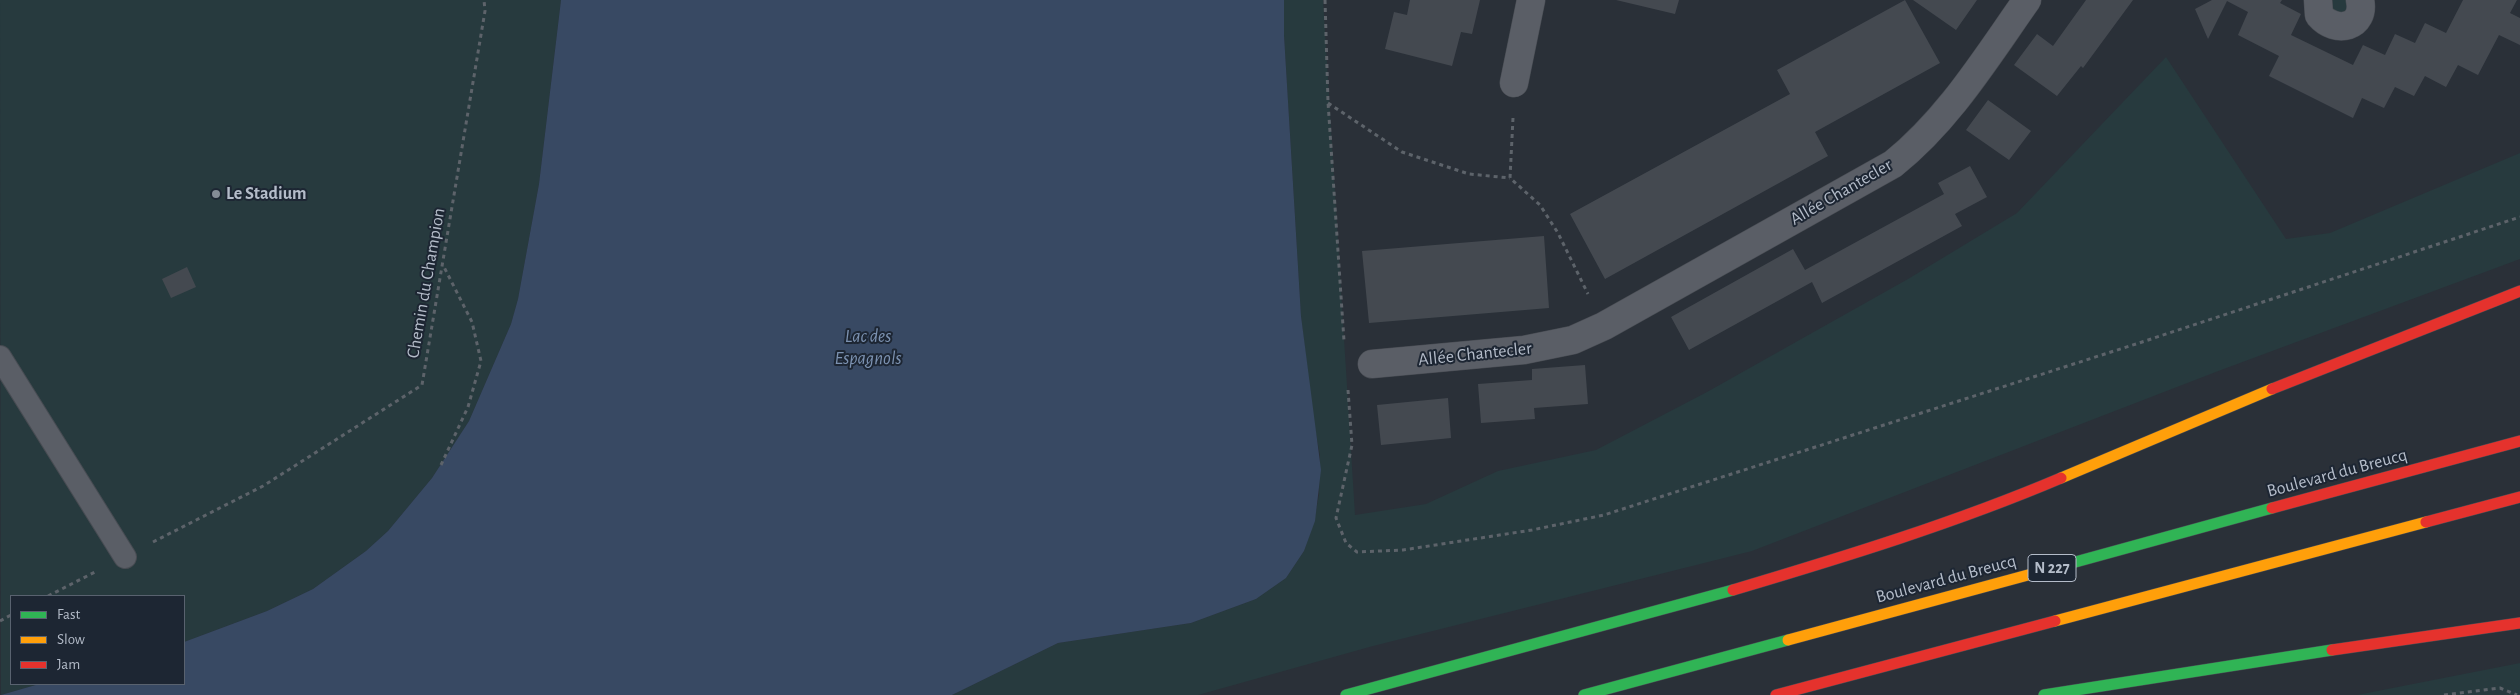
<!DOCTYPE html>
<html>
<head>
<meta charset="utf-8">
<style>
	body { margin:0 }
	#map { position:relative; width:2520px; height:695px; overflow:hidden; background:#2a3038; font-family:"Alegreya Sans",sans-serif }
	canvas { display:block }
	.legend { position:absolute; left:10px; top:595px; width:175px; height:90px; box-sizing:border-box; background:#1d2633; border:1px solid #59626f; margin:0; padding:6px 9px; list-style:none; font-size:15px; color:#b4bcc9 }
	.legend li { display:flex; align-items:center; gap:10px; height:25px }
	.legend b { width:25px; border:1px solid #59626f }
</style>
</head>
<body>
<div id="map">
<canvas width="2520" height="695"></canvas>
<ul class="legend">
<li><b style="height:6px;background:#30b455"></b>Fast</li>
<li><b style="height:6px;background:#ff9f0a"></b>Slow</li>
<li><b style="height:6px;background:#e5322d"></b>Jam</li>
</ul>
</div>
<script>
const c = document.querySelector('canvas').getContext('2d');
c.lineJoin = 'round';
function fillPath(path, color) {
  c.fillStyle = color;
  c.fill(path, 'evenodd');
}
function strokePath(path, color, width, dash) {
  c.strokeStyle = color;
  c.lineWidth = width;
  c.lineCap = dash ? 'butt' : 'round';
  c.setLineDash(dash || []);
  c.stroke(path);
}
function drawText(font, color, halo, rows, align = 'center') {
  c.font = font + ' "Alegreya Sans",sans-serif';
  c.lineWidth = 4;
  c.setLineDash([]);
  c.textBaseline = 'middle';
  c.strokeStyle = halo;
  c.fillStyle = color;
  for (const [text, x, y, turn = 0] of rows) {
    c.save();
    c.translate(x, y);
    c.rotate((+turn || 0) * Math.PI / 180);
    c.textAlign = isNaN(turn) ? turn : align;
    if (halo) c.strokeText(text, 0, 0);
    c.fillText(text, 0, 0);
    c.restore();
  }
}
fillPath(new Path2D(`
	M0,0H561L539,184L518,299L511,324L469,421L432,478L388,531L366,551L313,589L267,611L184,642V596H11V684H39L1,695Z
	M1284,0H1323L1355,515L1426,504L1498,471L1596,450L1707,392L1908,279L2017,213L2166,57L2286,239L2330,233L2520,153V259L2221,370L1752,551L1373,646L1198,695H952L1058,643L1191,623L1256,599L1286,578L1304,551L1314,521L1319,495L1320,455L1313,419L1301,316L1284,35Z
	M2318,0H2360L2351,24Z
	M2520,663V695H2357Z`), '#273a3e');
fillPath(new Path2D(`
	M561,0H1284V35L1301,316L1321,470L1315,521L1304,551L1286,578L1256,599L1191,623L1058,643L952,695H1L39,684H184V642L267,611L313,589L366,551L388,531L432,478L469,421L511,324L518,299L539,184Z`), '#384963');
fillPath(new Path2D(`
	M1410,0H1480L1472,34L1461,32L1452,66L1385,49L1394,12L1407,15Z
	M1616,0H1679L1675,14Z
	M1905,0L1940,63L1815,132L1828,156L1605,279L1570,214L1790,94L1777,70Z
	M1913,0H1977L1956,30Z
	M2086,0H2133L2083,68L2081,66L2057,96L2014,65L2037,34L2053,46Z
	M2212,0H2282L2280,3L2301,14L2291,35L2353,65L2363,45L2385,55L2395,34L2415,43L2425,23L2446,33L2463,0H2517L2510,13L2520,18V45L2499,35L2478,75L2458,65L2446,87L2425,76L2414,96L2395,87L2384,108L2362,98L2353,118L2269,76L2279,56L2238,35L2248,12L2227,1L2208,39L2195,9Z
	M1988,100L2031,131L2009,160L1966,130Z
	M1970,166L1987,197L1955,214L1962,226L1822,303L1812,282L1689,350L1671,317L1793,249L1805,270L1944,194L1938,183Z
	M1544,236L1549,308L1369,323L1362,251Z
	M187,267L196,287L171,298L162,279Z
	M1585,365L1588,404L1534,408L1535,419L1481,423L1478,384L1532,380V369Z
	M1448,398L1451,438L1381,445L1377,405Z`), '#444950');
const lane = new Path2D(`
	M0,357L125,557`);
const street = new Path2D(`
	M2318,0L2319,15C2336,35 2366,27 2360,0
	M1514,83L1531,0
	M1372,364L1524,350L1573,340L1604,326L1893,164C1949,119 1986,58 2027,0`);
const fast = new Path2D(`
	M2039,572L2272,508
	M1346,695L1733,590
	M1584,695L1788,640
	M2044,695L2332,650`);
const slow = new Path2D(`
	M2061,478L2272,389
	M2055,621L2426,522
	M1788,640L2039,572`);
const jam = new Path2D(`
	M2272,389L2520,291
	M2272,508L2520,441
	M2426,522L2520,497
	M1733,590C1844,557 1955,523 2061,478
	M2332,650L2520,623
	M1776,695L2055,621`);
strokePath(lane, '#484c53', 24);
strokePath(street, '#484c53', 29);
strokePath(fast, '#484c53', 12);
strokePath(slow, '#484c53', 12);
strokePath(jam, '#484c53', 12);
strokePath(new Path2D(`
	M1325,0L1328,102L1344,341
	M1328,103L1402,152L1469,174L1510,178
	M1513,118L1510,178L1540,205L1558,233L1588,294
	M1348,390L1352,445L1336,518L1346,543L1357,552L1403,550L1532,530L1604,515L2139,343L2520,217
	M441,465L468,407L481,361L472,322L444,267
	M153,542L263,486L422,385L485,11L484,0
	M48,596L97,571
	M0,621L11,615
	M2444,695L2500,688L2517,695`), '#5d636a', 3, [4, 4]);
strokePath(lane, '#5a5e66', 22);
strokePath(street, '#5a5e66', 28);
strokePath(fast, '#30b455', 11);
strokePath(slow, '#ff9f0a', 11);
strokePath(jam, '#e5322d', 11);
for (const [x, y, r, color] of [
	[216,194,5,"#848b96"]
]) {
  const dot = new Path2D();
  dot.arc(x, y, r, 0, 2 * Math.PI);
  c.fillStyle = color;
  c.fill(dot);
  strokePath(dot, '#1d2633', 2);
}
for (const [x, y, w] of [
	[2052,568,48]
]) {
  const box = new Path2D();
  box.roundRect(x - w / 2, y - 13.5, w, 27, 4);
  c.fillStyle = '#1d2633';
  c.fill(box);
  strokePath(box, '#b4bcc9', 1);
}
drawText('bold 16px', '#b4bcc9', null, [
	["N 227",2052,568]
]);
drawText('18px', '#b4bcc9', '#1d2633', [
	["Allée Chantecler",1841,192,-30],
	["Chemin du Champion",426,283,-80],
	["Allée Chantecler",1475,354,-6],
	["Boulevard du Breucq",2337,473,-15],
	["Boulevard du Breucq",1946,579,-15]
]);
drawText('bold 18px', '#b4bcc9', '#1d2633', [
	["Le Stadium",226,194]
], 'left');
drawText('italic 19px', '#7c92b1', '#1d2633', [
	["Lac des",868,336],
	["Espagnols",868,358]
]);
</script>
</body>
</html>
